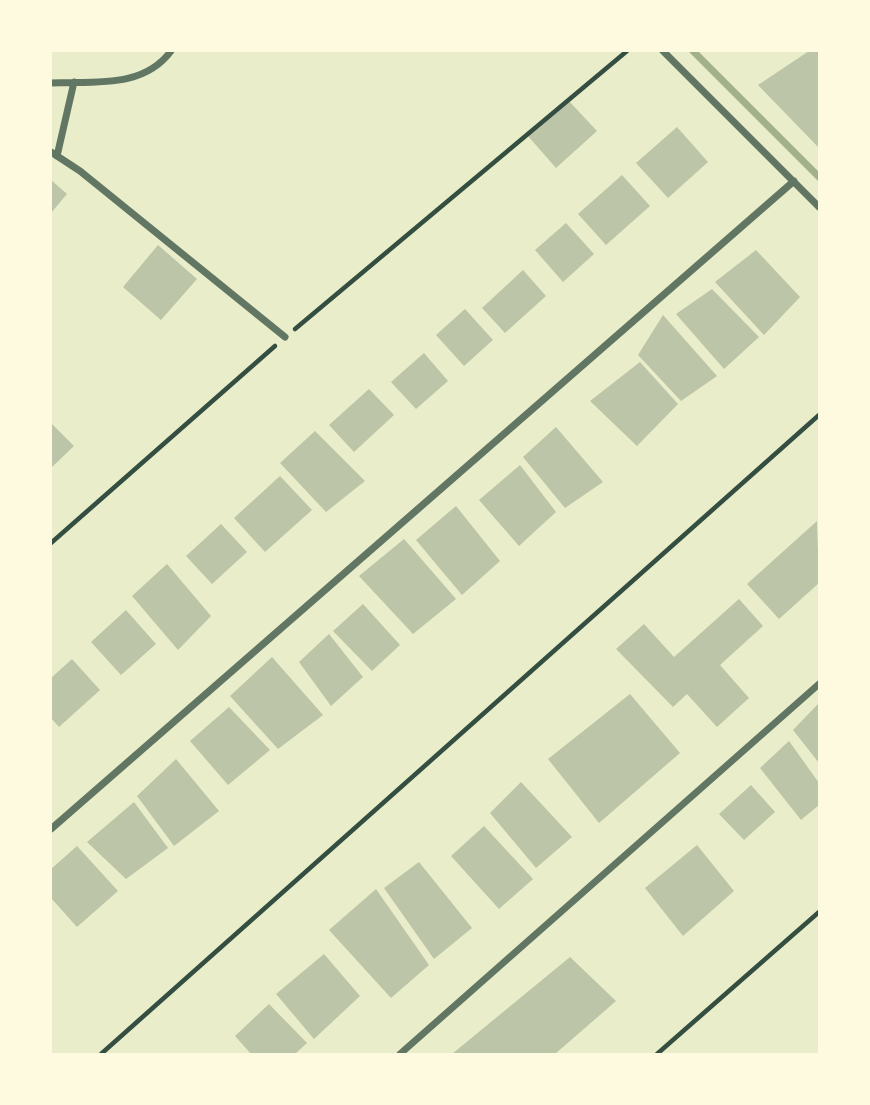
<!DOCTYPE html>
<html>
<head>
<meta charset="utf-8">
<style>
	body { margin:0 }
	#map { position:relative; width:870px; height:1105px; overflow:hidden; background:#e9edc9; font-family:Roboto,sans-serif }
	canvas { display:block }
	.frame { position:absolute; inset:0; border:52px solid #fefae0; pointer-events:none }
</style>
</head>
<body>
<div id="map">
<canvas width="870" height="1105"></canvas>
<div class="frame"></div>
</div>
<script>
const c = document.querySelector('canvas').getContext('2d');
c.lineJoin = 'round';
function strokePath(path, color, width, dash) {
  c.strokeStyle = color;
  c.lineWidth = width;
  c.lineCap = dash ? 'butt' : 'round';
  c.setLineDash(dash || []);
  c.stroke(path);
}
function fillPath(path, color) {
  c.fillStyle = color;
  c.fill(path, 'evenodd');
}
strokePath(new Path2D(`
	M693,51L819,177`), '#a3b18a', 7);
fillPath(new Path2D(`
	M809,51H819V148L758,85Z
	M568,100L597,131L556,168L528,136Z
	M677,127L708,162L668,198L636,163Z
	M622,175L650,206L606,245L578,214Z
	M51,180L67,194L51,213Z
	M566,223L594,254L563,282L535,250Z
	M158,245L197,279L161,320L123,287Z
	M756,250L800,297L764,335L715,282Z
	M523,270L546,296L505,333L482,308Z
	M712,289L759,337L724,369L676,314Z
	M465,309L493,340L464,366L436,335Z
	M663,315L717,376L681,401L638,355Z
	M424,353L448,381L416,409L391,382Z
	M640,362L678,404L637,446L590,401Z
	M369,389L394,415L354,452L329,425Z
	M51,423L74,446L51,468Z
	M556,427L603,482L565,508L523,457Z
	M315,431L365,481L326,512L280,463Z
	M520,465L556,512L519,546L479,500Z
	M280,476L312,510L265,552L234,518Z
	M456,506L500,561L462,595L416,540Z
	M817,521L819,583L779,619L747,584Z
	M221,524L247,552L212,584L186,556Z
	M404,539L456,599L413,634L359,576Z
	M167,564L211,616L178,650L132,596Z
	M739,599L763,626L720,665L749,698L717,727L687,694L673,707L616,649L644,624L674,657Z
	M363,604L400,645L372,671L333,631Z
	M126,610L156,644L121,675L91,642Z
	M329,634L363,677L331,706L299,662Z
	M272,657L323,715L278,749L230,696Z
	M72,659L100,690L59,727L51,718V678Z
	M630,694L680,753L599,823L548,759Z
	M819,703V763L793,730Z
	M229,707L270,750L228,785L190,741Z
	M789,741L819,783V805L801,820L760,768Z
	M176,759L219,811L174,846L137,796Z
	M521,782L572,837L536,868L490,813Z
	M751,785L775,812L744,840L719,814Z
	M134,802L168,848L126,879L87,842Z
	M484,826L533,879L499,909L451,856Z
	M697,845L734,891L683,936L645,888Z
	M77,846L118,891L77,927L51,898V869Z
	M419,862L472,928L434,959L384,888Z
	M376,889L429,965L391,998L329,930Z
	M324,954L360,996L314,1039L276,994Z
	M570,957L616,1001L555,1054H452Z
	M269,1004L307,1043L295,1054H251L235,1036Z`), '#bcc5a7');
strokePath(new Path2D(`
	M295,329L627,51
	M51,543L275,346
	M101,1054L819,415
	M657,1054L819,912`), '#344e41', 4.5);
strokePath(new Path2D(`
	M663,51L819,207
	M51,83C94,81 143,89 171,51
	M51,152L80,171L285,337
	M57,156L74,82
	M51,829L794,181
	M400,1054L819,684`), '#617663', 7);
</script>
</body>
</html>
